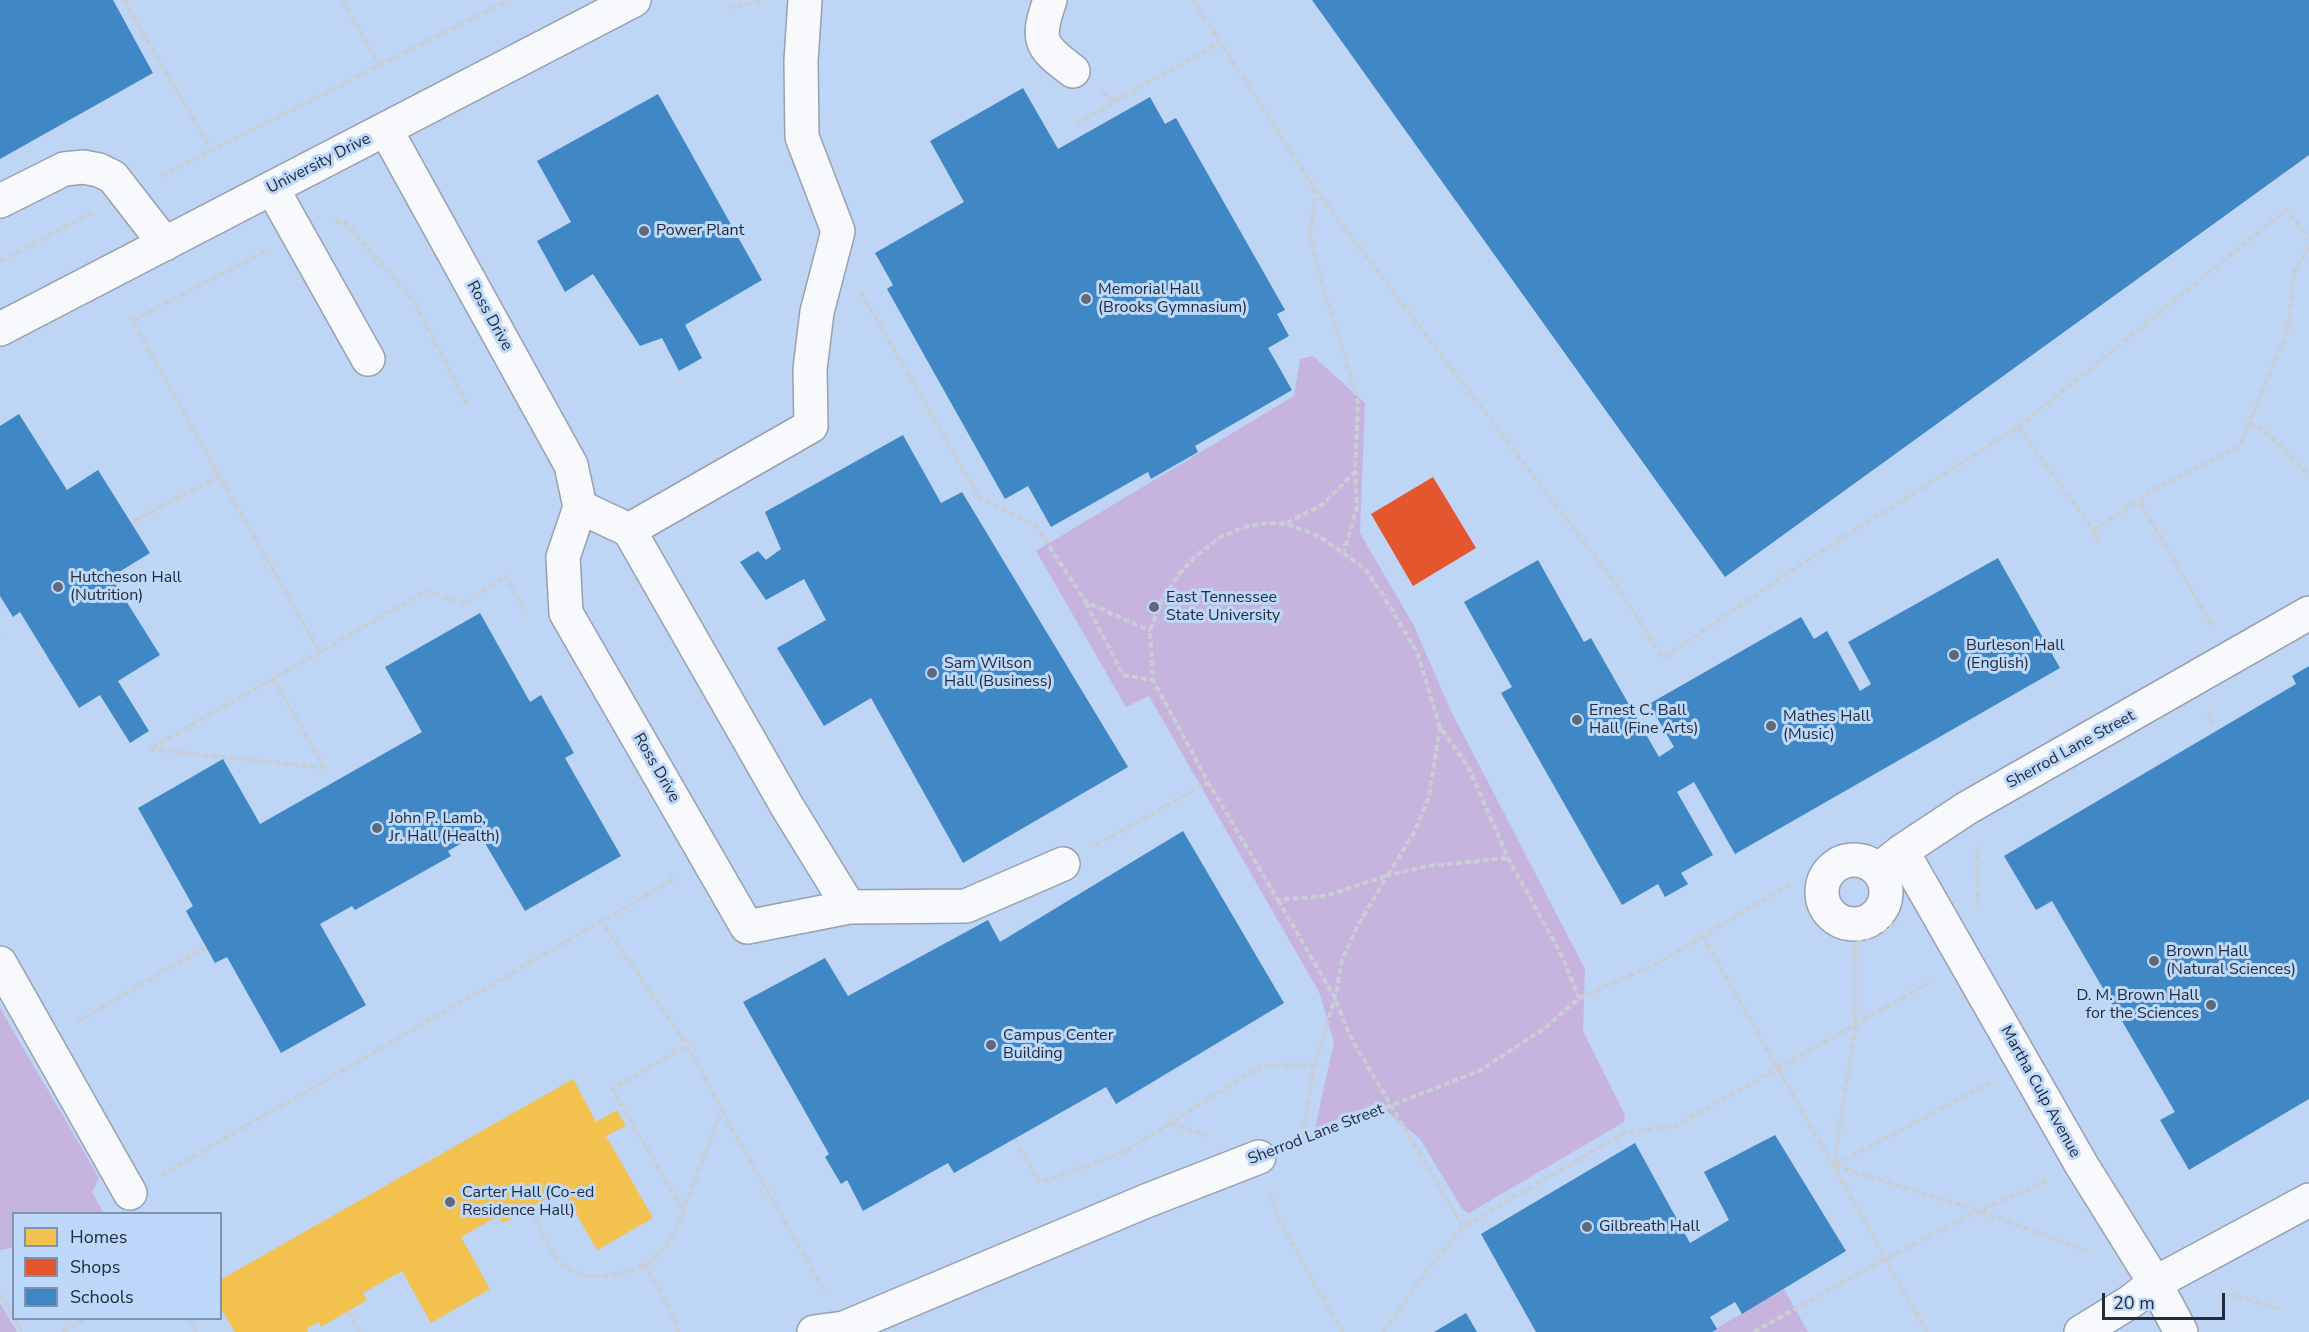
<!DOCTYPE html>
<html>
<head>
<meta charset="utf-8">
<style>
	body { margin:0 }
	#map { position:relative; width:2309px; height:1332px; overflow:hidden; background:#ccdaed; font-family:"Nunito Sans",sans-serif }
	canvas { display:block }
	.legend { position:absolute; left:12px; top:1212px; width:210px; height:108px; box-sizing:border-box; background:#bed8fb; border:2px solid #8093ae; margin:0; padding:8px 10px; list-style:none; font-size:18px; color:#222c3a }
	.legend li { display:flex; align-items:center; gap:12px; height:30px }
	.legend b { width:30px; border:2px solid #8093ae }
	.scale { position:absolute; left:2102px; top:1293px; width:123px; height:27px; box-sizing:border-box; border:3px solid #222c3a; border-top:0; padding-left:8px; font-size:18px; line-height:21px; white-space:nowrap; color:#222c3a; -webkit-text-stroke:4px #bed8fb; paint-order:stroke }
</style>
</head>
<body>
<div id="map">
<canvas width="2309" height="1332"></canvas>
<ul class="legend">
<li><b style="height:16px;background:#f2c14e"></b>Homes</li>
<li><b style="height:16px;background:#e4572e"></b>Shops</li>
<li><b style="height:16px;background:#3f88c5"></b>Schools</li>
</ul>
<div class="scale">20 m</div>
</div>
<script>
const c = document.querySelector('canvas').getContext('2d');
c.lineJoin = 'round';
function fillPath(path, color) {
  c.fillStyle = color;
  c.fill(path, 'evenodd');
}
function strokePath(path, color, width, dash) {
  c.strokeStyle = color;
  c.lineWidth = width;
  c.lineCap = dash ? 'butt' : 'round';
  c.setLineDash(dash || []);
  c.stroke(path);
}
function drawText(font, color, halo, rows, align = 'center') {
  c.font = font + ' "Nunito Sans",sans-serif';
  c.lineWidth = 6;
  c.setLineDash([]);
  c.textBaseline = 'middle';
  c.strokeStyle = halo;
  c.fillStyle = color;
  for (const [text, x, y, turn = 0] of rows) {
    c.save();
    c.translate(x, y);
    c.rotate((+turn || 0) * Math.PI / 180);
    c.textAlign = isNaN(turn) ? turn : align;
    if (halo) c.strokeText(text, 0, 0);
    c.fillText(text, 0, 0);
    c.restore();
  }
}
fillPath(new Path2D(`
	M0,0H2309V1332H0ZM14,1214H220V1318H14Z`), '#bed5f5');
fillPath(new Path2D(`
	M1313,356L1365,403L1360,533L1414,626L1451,711L1585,969L1583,1031L1625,1115L1624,1122L1469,1213L1463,1210L1420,1139L1377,1103L1315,1128L1334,1042L1319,992L1149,696L1126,707L1036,551L1294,396L1300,359Z
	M0,1008L99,1178L92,1192L104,1213L14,1214L13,1248L0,1250Z
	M1784,1289L1808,1332H1710Z
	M0,1303L17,1332H0Z`), '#c6b4df');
fillPath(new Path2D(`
	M573,1079L596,1122L617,1110L626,1126L606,1136L653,1218L597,1250L560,1185L550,1190L553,1195L503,1223L498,1216L461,1237L490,1289L431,1323L402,1271L363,1293L367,1300L321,1327L319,1322L306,1329L308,1332H235L220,1307V1280Z`), '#f2c14e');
fillPath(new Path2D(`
	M1433,477L1476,548L1413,586L1371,514Z`), '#e4572e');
fillPath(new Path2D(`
	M0,0H113L153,73L0,159Z
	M1312,0H2309V155L1725,577Z
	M1023,88L1058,149L1150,97L1165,124L1176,118L1285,310L1277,314L1289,336L1268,348L1292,390L1195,446L1198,452L1151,479L1148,472L1051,527L1028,486L1005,499L887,289L893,285L875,253L964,202L930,141Z
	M658,94L762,280L685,325L702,358L679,371L662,338L640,346L593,274L565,292L537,241L571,222L537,161Z
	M19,414L67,490L98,470L150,553L111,577L160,655L118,681L149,731L130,743L100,695L79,708L20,612L13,617L0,596V426Z
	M903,435L941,503L962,492L1128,767L963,863L871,698L824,726L777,648L826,620L804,579L766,600L740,562L758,551L766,560L781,549L765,512Z
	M1998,558L2060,668L1735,854L1694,782L1677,792L1713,855L1681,873L1688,884L1665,897L1658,884L1622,905L1501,693L1512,687L1464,602L1538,560L1584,642L1591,638L1659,757L1674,747L1649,704L1801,617L1814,639L1827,631L1860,691L1871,684L1848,642Z
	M480,613L530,702L541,695L574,753L565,758L621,856L525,911L479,833L448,851L451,856L355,910L352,906L320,924L366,1005L281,1053L227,957L215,963L186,911L193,906L138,808L223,759L260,824L422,732L385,667Z
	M2309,666V1099L2189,1170L2160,1120L2175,1112L2052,901L2036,910L2004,856L2296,684L2292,676Z
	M1183,831L1284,1003L1116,1104L1106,1087L954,1173L948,1163L863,1211L847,1180L841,1184L825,1157L829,1154L743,1002L825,958L848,996L988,920L1000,942Z
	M1775,1135L1846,1251L1742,1314L1735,1302L1710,1317L1717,1329L1712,1332H1536L1481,1234L1635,1143L1690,1243L1729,1220L1704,1172Z
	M1466,1313L1477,1332H1434Z`), '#3f88c5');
const minor = new Path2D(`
	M1050,0C1036,40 1039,46 1073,71
	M386,130L571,465L580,507L563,557L566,613L747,927L849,907L966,906L1063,864
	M272,188L368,359
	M0,201L64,169L83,167L99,170L113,177L165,244
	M0,329L634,0
	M580,507L629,530L788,808L849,907
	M629,530L811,426L810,369L817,312L838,231L802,137L801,61L805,0
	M1902,851L2081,1164L2155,1283L2181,1332
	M1822 892a32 32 0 1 1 64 0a32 32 0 1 1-64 0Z
	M1878,870L1902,851L1967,808L2309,613
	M0,963L130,1193
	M814,1332L844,1328L1146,1201L1259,1157
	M2081,1332L2130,1302L2155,1283L2309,1200`);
strokePath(minor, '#97a1af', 36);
strokePath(new Path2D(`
	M124,0L211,149
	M342,0L379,64
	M1193,0L1315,189L1310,240L1358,403L1355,472L1357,507L1344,551
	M728,7L761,2
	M1102,92L1116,102
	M1076,124L1220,42
	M162,176L509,0
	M1315,189L1615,583L1663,658L1803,563L2018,427L2093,530L2099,545
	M335,221H344L414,301L467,405
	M265,251L132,321L319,651
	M0,261L94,212
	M861,293L980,498L1035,525L1086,602L1150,631
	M2249,422L2265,431L2309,475
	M2018,427L2286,210L2309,237
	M134,521L220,476
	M1287,523L1322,505L1355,472
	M2093,530L2138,501
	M1086,603L1123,675L1153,680
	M2212,625L2139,501L2149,492L2239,446L2288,330L2294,272L2309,247
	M0,635V637
	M273,678L325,768
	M2208,712L2214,725
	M1440,727L1429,797L1415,831L1388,875L1326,896L1278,900L1208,782L1153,680L1150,631L1162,599L1180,573L1197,555L1219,538L1244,527L1268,523L1287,524L1319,536L1364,568L1381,592L1417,652L1440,727L1468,766L1508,858L1562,956L1579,998
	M325,768L149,749L427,591L465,604L505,575L527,615
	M1095,846L1208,782
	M1977,846L1978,905
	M1278,900L1335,998L1350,1036L1463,1227
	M1703,936L1927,1332
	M77,1022L206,947
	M722,1111L825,1292
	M1170,1123L1208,1136
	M1015,1139L1039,1183L1126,1151L1261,1066L1314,1065L1335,998L1342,960L1358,925L1388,875L1428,866L1508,858
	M1302,1140L1314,1065
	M1293,1144L1479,1071L1545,1028L1579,998L1658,963L1790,884
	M1834,1165L1855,1027V944L1898,922
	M1835,1165L1992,1082
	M1835,1166L1977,1210L2089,1252
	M161,1175L673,880L670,876
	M1270,1192L1278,1219L1343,1332
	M530,1208C540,1226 549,1255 566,1267C586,1282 626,1276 646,1264C658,1257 666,1245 674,1234L722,1110L687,1045L602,922
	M682,1208L612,1089L687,1045
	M645,1264L675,1319L678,1332
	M2220,1292L2278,1308
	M0,1294L14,1317
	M348,1312L360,1332
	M14,1318L22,1332
	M189,1318L196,1332
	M63,1332L86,1318
	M1383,1332L1429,1268L1463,1227L1626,1132L1676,1126L1932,981
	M1754,1332C1850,1278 1945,1223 2047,1181`), '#caced4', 4, [6, 3]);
strokePath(minor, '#f7f9fc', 33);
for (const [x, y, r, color] of [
	[644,231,6,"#5e6979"],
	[1086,299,6,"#5e6979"],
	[58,587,6,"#5e6979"],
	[1154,607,6,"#5e6979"],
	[1954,655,6,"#5e6979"],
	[932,673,6,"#5e6979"],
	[1577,720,6,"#5e6979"],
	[1771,726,6,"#5e6979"],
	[377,828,6,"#5e6979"],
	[2154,961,6,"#5e6979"],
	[2211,1005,6,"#5e6979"],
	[991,1045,6,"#5e6979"],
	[450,1202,6,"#5e6979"],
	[1587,1227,6,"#5e6979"]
]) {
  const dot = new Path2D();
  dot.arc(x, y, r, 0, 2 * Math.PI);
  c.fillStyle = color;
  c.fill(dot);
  strokePath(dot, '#bed8fb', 2);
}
drawText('16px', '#222c3a', '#bed8fb', [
	["University Drive",319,164,-27],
	["Ross Drive",489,316,61],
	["Sherrod Lane Street",2071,750,-29],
	["Ross Drive",656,768,60],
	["Martha Culp Avenue",2040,1092,61],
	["Sherrod Lane Street",1316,1135,-21]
]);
drawText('16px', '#222c3a', '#bed8fb', [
	["Power Plant",656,231],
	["Memorial Hall",1098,290],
	["(Brooks Gymnasium)",1098,308],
	["Hutcheson Hall",70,578],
	["(Nutrition)",70,596],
	["East Tennessee",1166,598],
	["State University",1166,616],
	["Burleson Hall",1966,646],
	["(English)",1966,664],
	["Sam Wilson",944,664],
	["Hall (Business)",944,682],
	["Ernest C. Ball",1589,711],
	["Hall (Fine Arts)",1589,729],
	["Mathes Hall",1783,717],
	["(Music)",1783,735],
	["John P. Lamb,",389,819],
	["Jr. Hall (Health)",389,837],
	["Brown Hall",2166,952],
	["(Natural Sciences)",2166,970],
	["D. M. Brown Hall",2199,996,"right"],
	["for the Sciences",2199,1014,"right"],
	["Campus Center",1003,1036],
	["Building",1003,1054],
	["Carter Hall (Co-ed",462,1193],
	["Residence Hall)",462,1211],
	["Gilbreath Hall",1599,1227]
], 'left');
</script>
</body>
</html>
